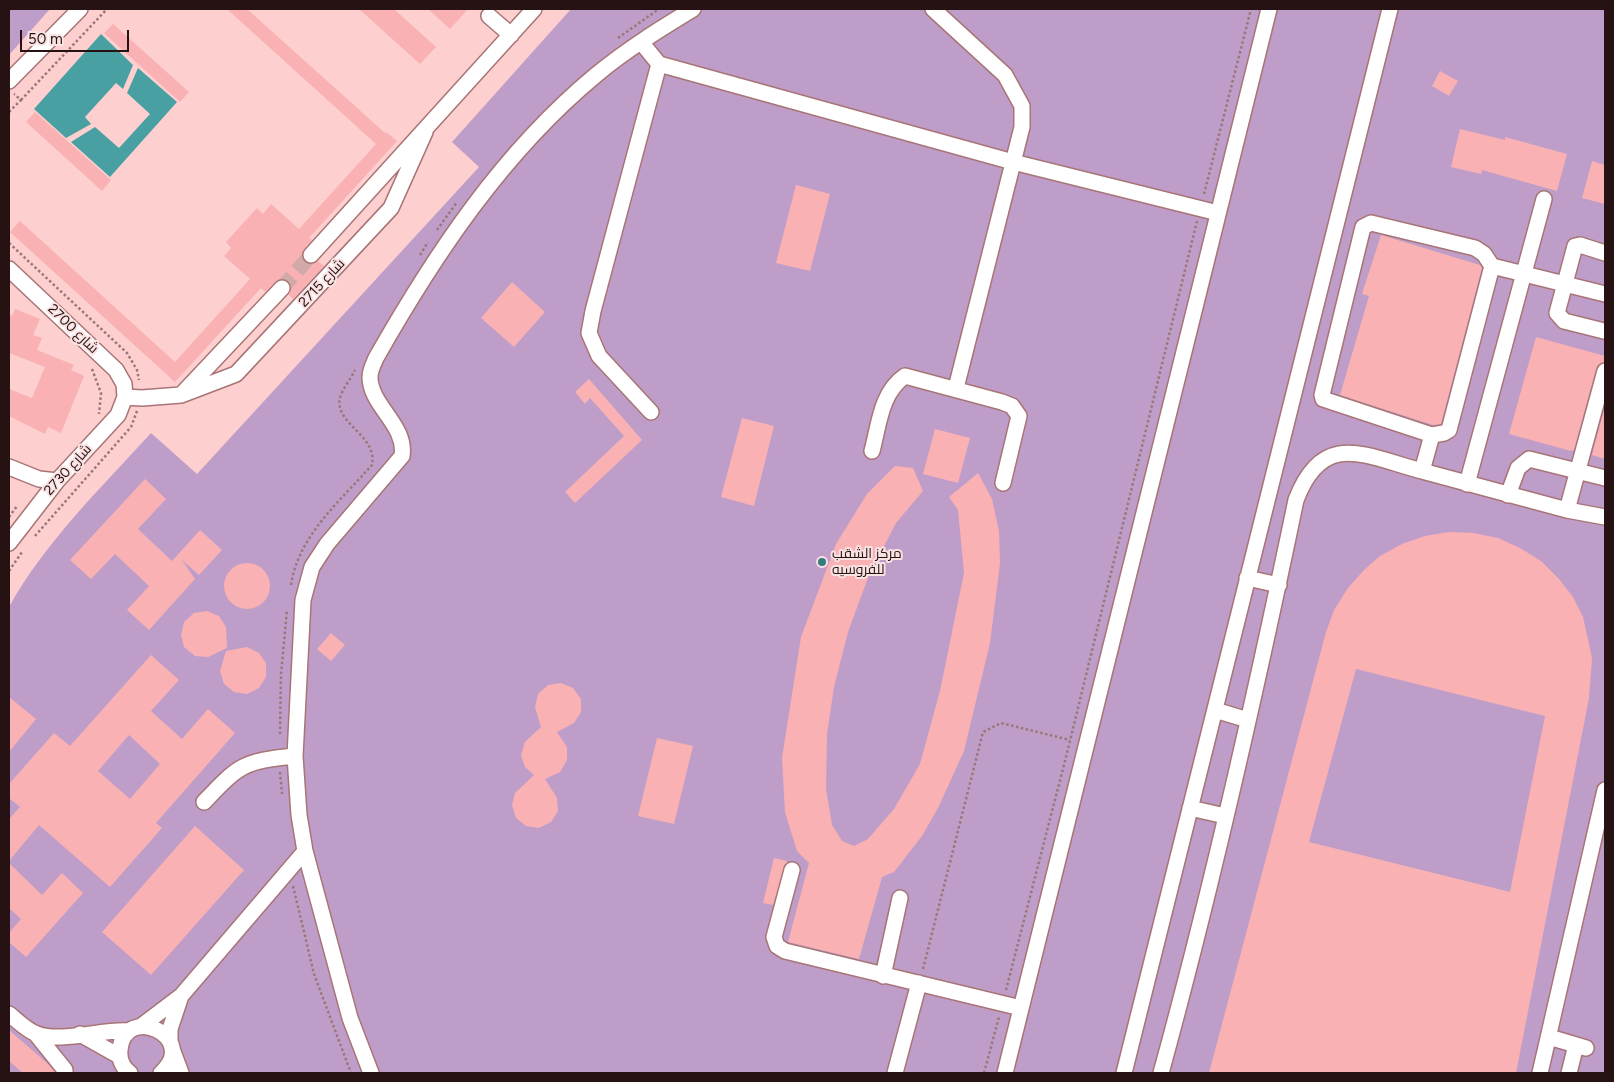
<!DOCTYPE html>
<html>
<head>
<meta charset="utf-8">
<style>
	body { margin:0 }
	#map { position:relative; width:1614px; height:1082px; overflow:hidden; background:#fdcfcf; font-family:Figtree,sans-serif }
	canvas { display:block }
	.frame { position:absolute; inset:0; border:10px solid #261213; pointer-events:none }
	.scale { position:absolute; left:20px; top:30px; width:109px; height:22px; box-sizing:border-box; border:2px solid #261213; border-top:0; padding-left:6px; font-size:15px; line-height:18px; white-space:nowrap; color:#261213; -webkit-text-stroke:4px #fae2e2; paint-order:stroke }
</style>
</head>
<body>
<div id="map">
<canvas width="1614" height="1082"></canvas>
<div class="frame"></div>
<div class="scale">50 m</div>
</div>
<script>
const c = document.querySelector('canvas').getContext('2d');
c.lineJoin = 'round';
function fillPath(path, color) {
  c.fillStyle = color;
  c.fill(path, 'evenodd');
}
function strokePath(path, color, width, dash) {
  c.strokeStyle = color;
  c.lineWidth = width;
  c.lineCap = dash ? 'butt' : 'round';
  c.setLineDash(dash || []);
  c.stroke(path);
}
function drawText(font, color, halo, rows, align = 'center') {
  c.font = font + ' Figtree,Cairo,sans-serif';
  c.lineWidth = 4;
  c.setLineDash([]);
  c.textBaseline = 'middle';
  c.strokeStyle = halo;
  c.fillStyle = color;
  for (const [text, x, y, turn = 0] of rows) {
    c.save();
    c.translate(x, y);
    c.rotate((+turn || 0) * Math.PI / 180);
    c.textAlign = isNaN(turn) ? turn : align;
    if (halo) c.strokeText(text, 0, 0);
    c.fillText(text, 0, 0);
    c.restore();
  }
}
fillPath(new Path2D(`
	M9,9H50L9,55Z
	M571,9H1605V1073H9V607C45,542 101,488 151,433L197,474L479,167L452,142Z`), '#be9ec9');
fillPath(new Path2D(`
	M101,34L133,65L123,89L116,83L85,117L91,124L66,138L34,109Z
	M138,68L177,102L110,177L71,142L95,127L119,148L150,114L127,93Z`), '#49a0a2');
fillPath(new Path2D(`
	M227,9H247L385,133L386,132L397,141L309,238L312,240L304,249L302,258L309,264L318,261L324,266L293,299L289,295L291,285L285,279L276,281L265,292L261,288L175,382L10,232L20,221L175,362L250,279L224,256L231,248L226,242L257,208L263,214L271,204L299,229L376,144Z
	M359,9H394L436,47L420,64Z
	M428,9H468L450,29Z
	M113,24L189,92L180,102L104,33Z
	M1440,71L1458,81L1449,96L1432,86Z
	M35,112L111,180L102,191L26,122Z
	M1460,129L1505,140V137L1567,154L1557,191L1482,170L1481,174L1451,167Z
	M1592,161L1605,165V204L1582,198Z
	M796,185L830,194L810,271L776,263Z
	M1381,235L1480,265L1482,268L1441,424L1433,425L1340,395L1369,296L1362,294Z
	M512,282L545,312L514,347L481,318Z
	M15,309L40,319L33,335L42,338L37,350L74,365L71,370L84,376L61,433L48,427L45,434L9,416V389L32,398L45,367L9,353V315L12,316Z
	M1536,337L1605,356V362L1599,364L1596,369L1574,450L1571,451L1509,434Z
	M589,379L642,440L575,503L565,492L624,436L590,398L585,404L575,392Z
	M1605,406V459L1592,455Z
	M742,418L774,426L754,506L721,497Z
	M935,429L970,438L958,483L923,474Z
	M895,466L913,468L923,491L896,523L869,575L848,632L834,687L827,734L826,789L832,825L842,841L854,846L868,839L894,809L920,764L940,691L964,573L958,510L949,497L978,473L992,499L999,531L1000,563L990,643L964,751L938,808L922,836L894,872L882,877L859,959L788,942L809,863L797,851L785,812L782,758L801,637L836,544L867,494Z
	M145,479L166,499L138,529L172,561L200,530L222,550L199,575L182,560L195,579L149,630L127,610L149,586L115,554L91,579L70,560Z
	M1449,532L1473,533L1498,538L1520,548L1541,561L1559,579L1573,597L1583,617L1592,658L1589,698L1516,1073H1209L1326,632L1334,610L1348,588L1364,570L1380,556L1402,544L1425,536ZM1356,669L1545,716L1510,892L1309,842Z
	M224 586a23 23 0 1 1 46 0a23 23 0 1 1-46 0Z
	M207,611L219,616L226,627L227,648L208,657L195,656L184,647L181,635L184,622L194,613Z
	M331,633L345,645L331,661L317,649Z
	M247,647L259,653L266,663V677L259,688L247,694L234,692L224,684L220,671L226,651Z
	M151,655L179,680L151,711L182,739L208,709L235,733L156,823L162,828L110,887L39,825L9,861V819L20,807L9,798V784L54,733L70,746ZM129,735L160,764L130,799L98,771Z
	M561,683L573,688L581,699V712L574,723L557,732L567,747V760L560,772L545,779L557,798L558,811L551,822L539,828L526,826L516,818L512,805L515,793L534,775L525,767L521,755L525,742L541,727L535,707L538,694L548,685Z
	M9,697L36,719L9,752Z
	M657,738L693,746L674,824L638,816Z
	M195,826L244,870L151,975L102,932Z
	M774,858L787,861L773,905L763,903Z
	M9,863L42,895L62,873L83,893L26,957L9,942V933L21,919L9,908Z
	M9,1030L48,1064L56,1073H23L9,1061Z`), '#f9b1b3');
strokePath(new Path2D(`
	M282,288L311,255`), '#d2a9a9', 15, [15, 8]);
const minor = new Path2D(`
	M933,9L1005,75L1022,106V127L956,388
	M489,16L511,35
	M641,42L659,64L1013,162L1218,213
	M9,81L80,9
	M311,255L534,9
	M1492,266L1449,430L1444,433L1432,435L1323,399L1322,395L1363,227L1371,223L1475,248L1484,254L1492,266L1605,294
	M9,269L116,370L124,384L125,397L118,415L57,481L9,543
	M1604,331L1564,321L1557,313L1575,246L1580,245L1605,253
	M182,394L282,288
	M125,397L142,398L181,395L236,374L391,208L425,132
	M651,412L599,356L589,333L593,311L659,64
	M872,451C879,425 881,392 905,376L1002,402L1012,406L1019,416L1003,483
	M9,467L39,479L57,481
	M1422,471L1567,510L1605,517
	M1467,484L1544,199
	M1508,495L1518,468L1529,459L1605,478
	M1567,510L1605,371
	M1247,578L1279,585
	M1215,710L1248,720
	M204,802C239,765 243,761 295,756
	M1190,808L1225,816
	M305,851L350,1018L371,1073
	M792,870L774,937L777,946L785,951L1021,1008
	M883,976L900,898
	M9,1014C18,1021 26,1030 37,1034C61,1043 102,1029 129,1031
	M140,1027L181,996L305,851L299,815L295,756L303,600L312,567L327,544L402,456C407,425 370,406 370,377C370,370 374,363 376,358C435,254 503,152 596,75C626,50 660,29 693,9
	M36,1034L65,1070V1073
	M80,1034L119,1056
	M1549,1037L1586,1048
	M170,1041V1029L181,996
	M172,1049L181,1073
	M130,1073C122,1067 119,1059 120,1050C124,1002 201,1037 161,1073
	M895,1073L919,983
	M1005,1073L1269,9
	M1124,1073L1390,9
	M1161,1073C1213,884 1256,692 1296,500C1323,429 1365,456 1422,471L1432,435
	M1540,1073L1605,790
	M1569,1073L1576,1045`);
strokePath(minor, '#a87475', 18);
strokePath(new Path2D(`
	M9,10L10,9
	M618,38L659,9
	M21,100L107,9
	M9,112L21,100L14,94
	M1204,194L1251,9
	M437,230L457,202
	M9,243L127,353L137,370L139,380
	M420,255L428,242
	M92,369L101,393L99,414
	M9,517L17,506
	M35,536L131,427L137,411
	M9,571L22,552
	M291,585C298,536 341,500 372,465C378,435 334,424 340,398C342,389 351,379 355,370
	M280,734L281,674L287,610
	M280,772L282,794
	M293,886L314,974L351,1073
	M923,969L983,732L1001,723L1070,740
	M1006,990L1066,757L1197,221
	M984,1073L999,1017`), '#977', 2.5, [2.5, 2.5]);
strokePath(minor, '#fff', 15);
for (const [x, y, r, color] of [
	[822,562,5,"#327c7e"]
]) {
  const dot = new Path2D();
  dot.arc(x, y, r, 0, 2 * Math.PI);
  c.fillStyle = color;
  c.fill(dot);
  strokePath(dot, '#fae2e2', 2);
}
drawText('14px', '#261213', '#fae2e2', [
	["شارع 2715",322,283,-47],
	["شارع 2700",73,329,44],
	["شارع 2730",68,470,-48]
]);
drawText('14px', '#261213', '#fae2e2', [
	["مركز الشقب",832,554],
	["للفروسيه",832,570]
], 'left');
</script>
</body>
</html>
